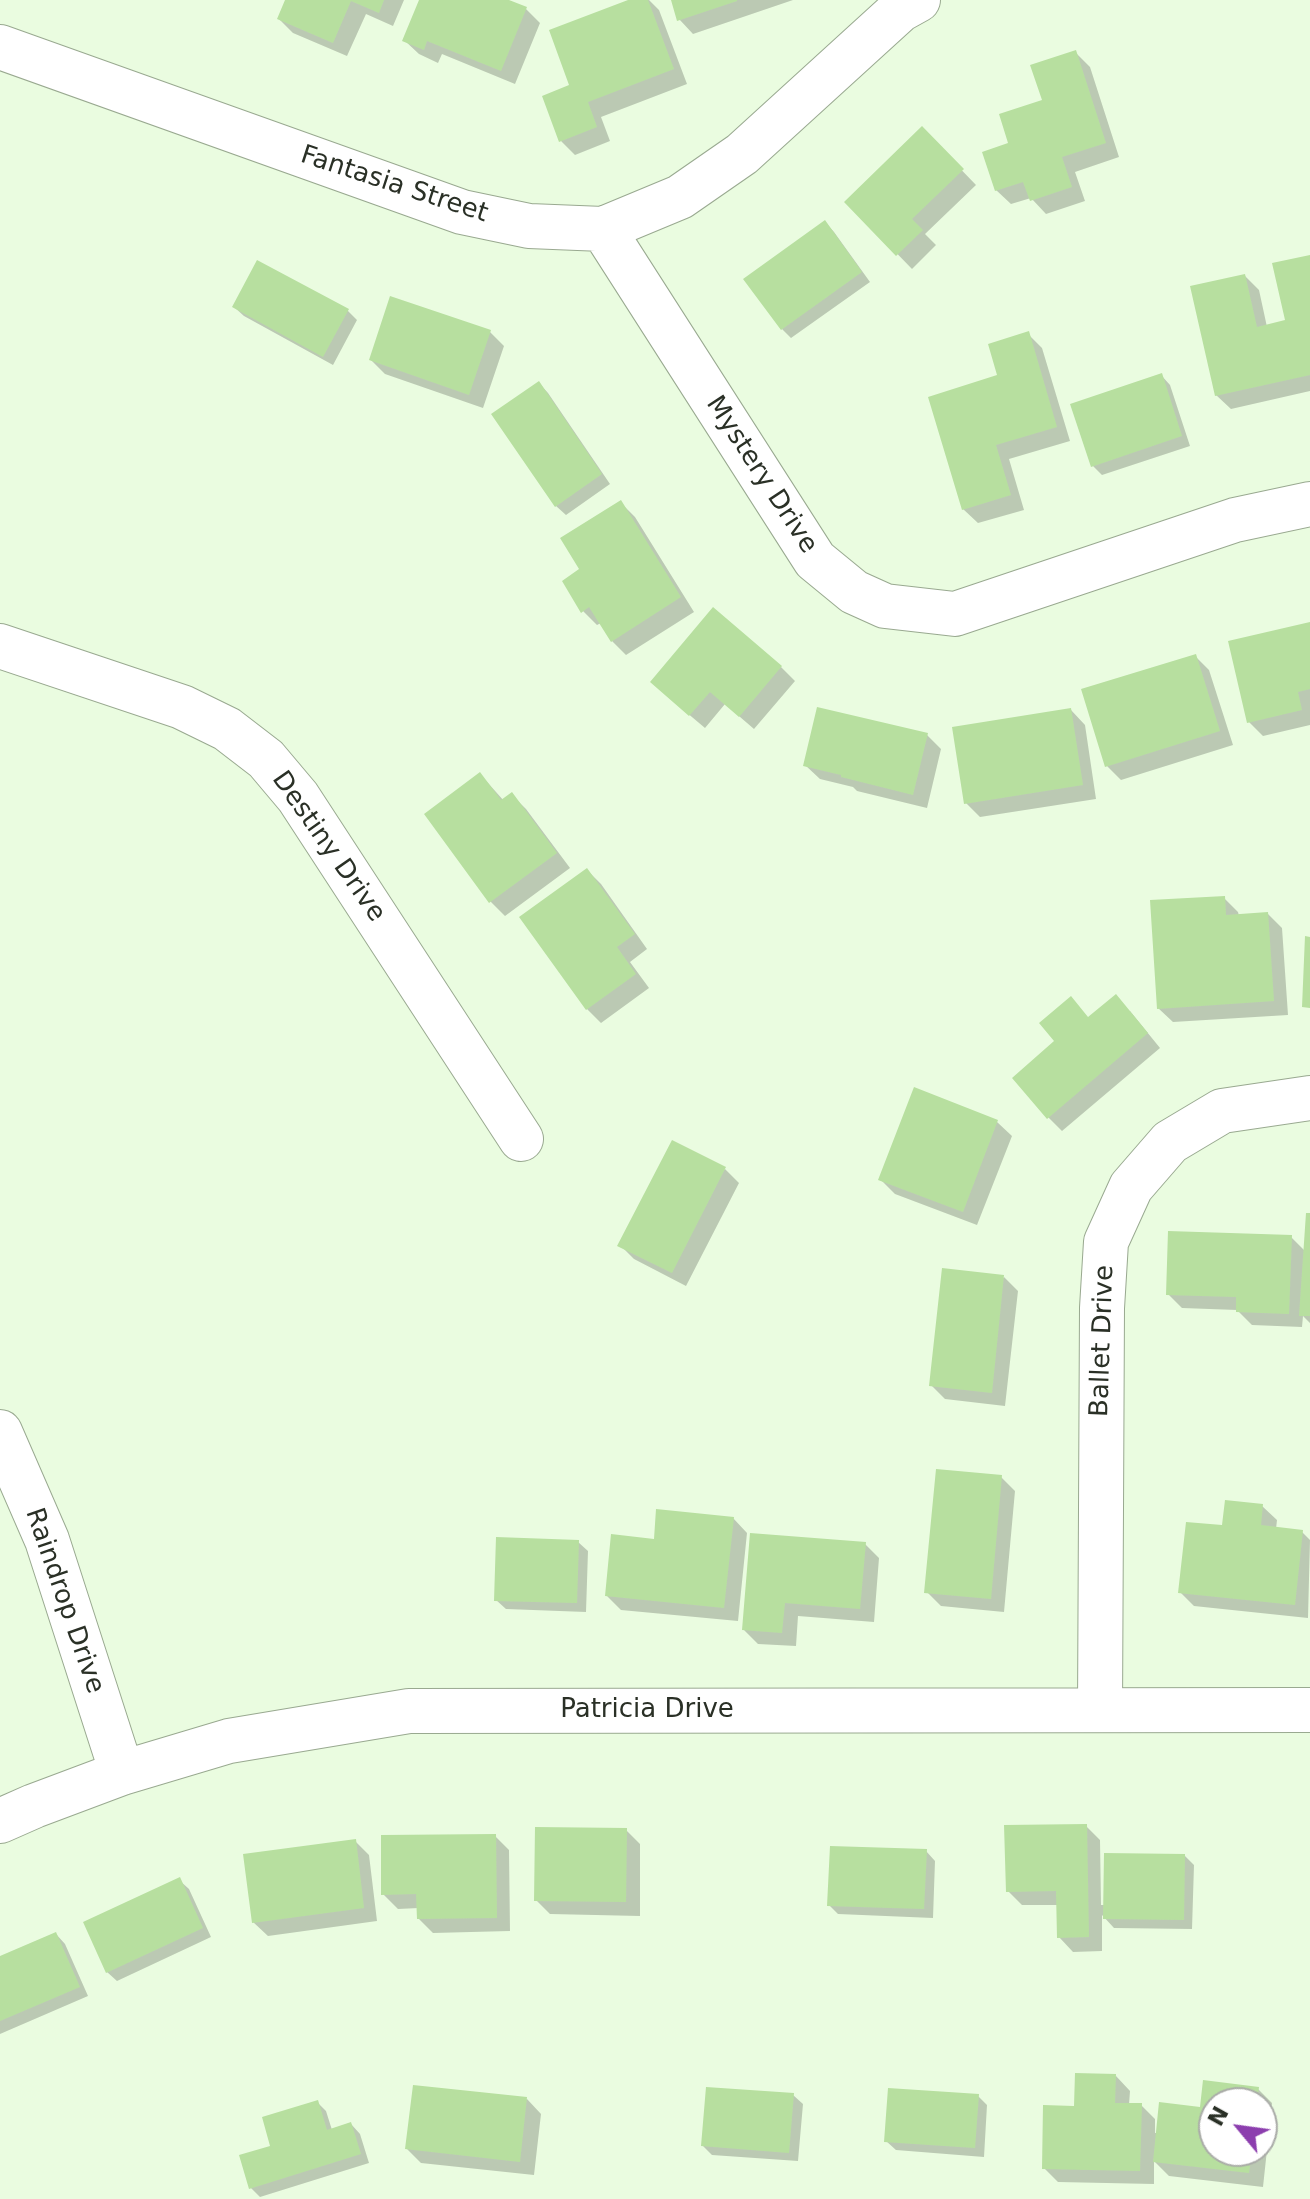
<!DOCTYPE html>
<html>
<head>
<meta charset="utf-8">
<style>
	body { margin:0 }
	#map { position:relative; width:1310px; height:2199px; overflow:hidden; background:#eafce0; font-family:"DejaVu Sans",sans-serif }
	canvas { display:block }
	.north { position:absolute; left:1198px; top:2087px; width:80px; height:80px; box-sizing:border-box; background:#fff; border:2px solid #aaaca8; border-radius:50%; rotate:299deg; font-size:22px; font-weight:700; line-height:32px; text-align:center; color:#2a3026 }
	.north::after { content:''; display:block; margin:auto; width:28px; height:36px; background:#8c3eae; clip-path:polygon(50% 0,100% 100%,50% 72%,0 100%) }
</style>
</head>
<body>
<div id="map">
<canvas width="1310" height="2199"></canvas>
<div class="north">N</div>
</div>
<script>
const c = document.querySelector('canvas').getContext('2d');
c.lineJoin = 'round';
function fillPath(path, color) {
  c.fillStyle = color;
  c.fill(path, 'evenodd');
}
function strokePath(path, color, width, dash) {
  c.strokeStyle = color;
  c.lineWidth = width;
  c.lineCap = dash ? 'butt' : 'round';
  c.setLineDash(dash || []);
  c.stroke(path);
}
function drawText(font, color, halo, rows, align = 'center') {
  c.font = font + ' "DejaVu Sans",sans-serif';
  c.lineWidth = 7;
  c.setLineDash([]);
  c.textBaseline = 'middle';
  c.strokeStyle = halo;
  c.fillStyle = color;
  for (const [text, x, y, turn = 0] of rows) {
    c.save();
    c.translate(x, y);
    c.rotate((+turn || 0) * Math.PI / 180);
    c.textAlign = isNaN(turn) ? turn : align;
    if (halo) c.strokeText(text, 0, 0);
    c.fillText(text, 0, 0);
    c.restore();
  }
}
fillPath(new Path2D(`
	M288,0H404L393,26L366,14L347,56L293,33L279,19Z
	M421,0H504L526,9L540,23L515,84L442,54L438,63L419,54L404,40Z
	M634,0H649L659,10L687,84L601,117L610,141L575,155L561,141L572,86Z
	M673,0H793L693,34L679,19Z
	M1076,53L1090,67L1119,157L1075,172L1085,201L1046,214L1031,198L1011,204L996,190L1010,144L1044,101Z
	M922,129L976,185L925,234L936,245L912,269L847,202Z
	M825,222L834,232L870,282L791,338L782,329Z
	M1310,257V391L1231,409L1216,395L1245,276L1259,290L1267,327L1287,322Z
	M234,307L348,311L357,320L333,365L244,316Z
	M490,332L504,346L483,408L385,374L371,360Z
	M1028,334L1042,348L1070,441L1009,459L1024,510L978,523L963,509L1000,376Z
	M1161,375L1170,385L1190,446L1102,475L1093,466Z
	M539,383L548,393L610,484L566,515L556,506L493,414Z
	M621,503L635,517L694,612L626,655L612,641L601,623L597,625L583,611L582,570Z
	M1310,624V725L1263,736L1249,722Z
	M1195,656L1209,670L1233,745L1121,780L1107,766Z
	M781,667L795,681L754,729L725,704L705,728L667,696Z
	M1071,710L1085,725L1096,799L980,817L966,803Z
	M927,735L941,749L927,808L857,791L853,787L820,779L805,765Z
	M480,774L504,801L512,795L526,809L570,868L505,916L491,902L427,814Z
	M587,870L601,884L647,949L630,962L649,988L601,1023L587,1009Z
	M1224,898L1238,912L1239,916L1268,914L1282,928L1288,1015L1173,1022L1158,1008Z
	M1130,1011L1160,1048L1062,1131L1048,1117Z
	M915,1090L997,1122L1012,1136L977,1225L895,1194L881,1180Z
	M725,1169L739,1183L686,1286L634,1259L620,1245Z
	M1310,1215V1323L1303,1316L1302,1327L1252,1325L1237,1310L1182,1308L1168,1294L1291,1237L1305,1251Z
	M1004,1277L1018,1291L1005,1406L945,1399L931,1385Z
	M1001,1477L1015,1491L1004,1612L941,1606L927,1592Z
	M1262,1506L1277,1520L1276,1529L1302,1532L1310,1540L1308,1618L1194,1606L1180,1592L1224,1527Z
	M733,1518L747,1533L738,1621L621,1610L607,1596L655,1541Z
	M578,1542L588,1551L586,1612L506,1609L496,1600Z
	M865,1544L879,1558L874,1622L798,1616L796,1646L758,1644L744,1630Z
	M1086,1826L1100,1840L1101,1905H1105L1185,1856L1194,1865L1192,1929L1114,1928L1102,1915V1951L1073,1952L1059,1937L1058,1905H1022L1008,1891Z
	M626,1830L640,1844V1916L550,1914L536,1900Z
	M495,1836L509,1850L510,1931L433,1933L419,1919V1908L398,1909L383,1894Z
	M355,1841L369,1855L377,1921L268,1936L253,1922Z
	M926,1851L935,1861L933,1918L838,1914L829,1905Z
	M179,1880L189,1889L211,1937L117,1981L107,1972Z
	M56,1934L65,1944L88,1996L0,2034V1958Z
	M1116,2076L1130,2091L1129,2105H1141L1155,2119V2133H1158L1202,2109L1205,2083L1258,2089L1272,2103L1263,2187L1169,2176L1154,2161V2184L1058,2182L1044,2168L1076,2108ZM1214,2103H1262V2151H1214Z
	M793,2095L803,2104L798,2161L712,2155L703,2146Z
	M978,2096L987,2105L984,2157L896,2150L886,2141Z
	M527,2099L541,2114L534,2175L421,2163L407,2149Z
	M317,2102L326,2111L332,2130L351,2124L360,2134L369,2163L260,2197L250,2187L273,2147Z`), '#0003');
fillPath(new Path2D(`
	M285,0H384L379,13L351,1L333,43L277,19Z
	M419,0H509L527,7L501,71L427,41L424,50L402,41Z
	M628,0H648L674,69L588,102L597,127L559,142L542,96L569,85L549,30Z
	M671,0H737V1L677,21Z
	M1076,50L1106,143L1062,157L1072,187L1030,201L1023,182L995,191L982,152L1008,143L999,114L1042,100L1030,65Z
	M922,126L964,169L912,219L923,230L896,256L844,202Z
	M825,220L862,272L781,330L743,279Z
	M1310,255V375L1215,396L1190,286L1245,274L1257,327L1285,320L1272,263Z
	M257,260L349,309L323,357L232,307Z
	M390,296L491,330L469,395L369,360Z
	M1029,331L1057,427L996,445L1011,495L962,510L928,397L997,375L988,344Z
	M1162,373L1182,436L1091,467L1070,404Z
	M539,381L602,474L555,507L491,414Z
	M621,500L681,597L611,642L589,607L581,613L562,581L579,569L560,538Z
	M713,607L782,666L739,717L710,692L689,716L650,682Z
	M1310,622V689L1298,692L1302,710L1247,723L1228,641Z
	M1196,654L1220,731L1105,767L1081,689Z
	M817,707L928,733L913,795L841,777V775L803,766Z
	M1071,708L1083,785L964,804L952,727Z
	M480,772L501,800L512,792L557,853L489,903L424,814Z
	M587,868L635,934L617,947L636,974L586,1010L519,917Z
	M1225,896L1226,915L1268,912L1274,1001L1157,1009L1150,900Z
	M1305,936L1310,937V1008L1302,1007Z
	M1116,994L1148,1033L1047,1119L1012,1078L1054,1041L1039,1023L1071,996L1088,1017Z
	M914,1087L998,1120L963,1212L878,1180Z
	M672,1140L726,1167L672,1273L617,1246Z
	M1306,1213H1310V1316H1299Z
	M1168,1231L1292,1235L1289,1314L1236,1312V1297L1166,1295Z
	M942,1268L1004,1275L992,1393L929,1386Z
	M936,1469L1002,1475L991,1599L924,1593Z
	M1225,1500L1263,1504L1261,1525L1303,1530L1295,1605L1178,1593L1186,1522L1222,1525Z
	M656,1509L734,1517L724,1608L605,1596L611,1534L654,1539Z
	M750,1533L866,1542L860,1609L785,1603L782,1633L742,1630Z
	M496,1537L579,1540L577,1603L494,1601Z
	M1087,1824L1089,1937L1057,1938L1056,1891L1006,1892L1004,1825Z
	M535,1827L627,1828L626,1902L534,1901Z
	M496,1834L497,1918L417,1919L416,1894L381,1895V1835Z
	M356,1839L364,1908L252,1923L243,1854Z
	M830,1846L927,1849L924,1909L827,1906Z
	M1104,1853L1185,1854L1184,1920L1103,1919Z
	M180,1877L203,1928L106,1973L83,1922Z
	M56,1932L80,1987L0,2021V1956Z
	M1075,2073L1116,2074L1115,2103H1142L1140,2171L1042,2169L1043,2105L1074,2106Z
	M1203,2080L1259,2087L1257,2103H1214V2151H1252L1249,2173L1153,2162L1159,2102L1200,2107Z
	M413,2085L527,2097L520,2162L405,2149Z
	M706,2087L794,2093L789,2153L701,2146Z
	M888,2088L979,2094L975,2148L884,2142Z
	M318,2100L327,2130L351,2122L361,2154L249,2189L239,2155L270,2146L262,2117Z`), '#b7df9f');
const minor = new Path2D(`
	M0,47L462,212L529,226L603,229L680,197L742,154L900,10L918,0
	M603,229L815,560L854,592L885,606L955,614L1235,520L1310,504
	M0,646L182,707L227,729L266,759L298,797L521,1139
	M0,1432L47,1540L122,1773
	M1100,1710L1102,1308L1106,1242L1131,1187L1170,1142L1222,1111L1310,1098
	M0,1821L34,1806L122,1773L229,1741L409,1711L1310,1710`);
strokePath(minor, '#99a990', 46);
strokePath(minor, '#fff', 44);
drawText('26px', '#2a3026', '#fff', [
	["Fantasia Street",394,185,18],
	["Mystery Drive",761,475,57],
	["Destiny Drive",328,847,55],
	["Ballet Drive",1103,1341,-88],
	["Raindrop Drive",64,1601,71],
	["Patricia Drive",647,1710]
]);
</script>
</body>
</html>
